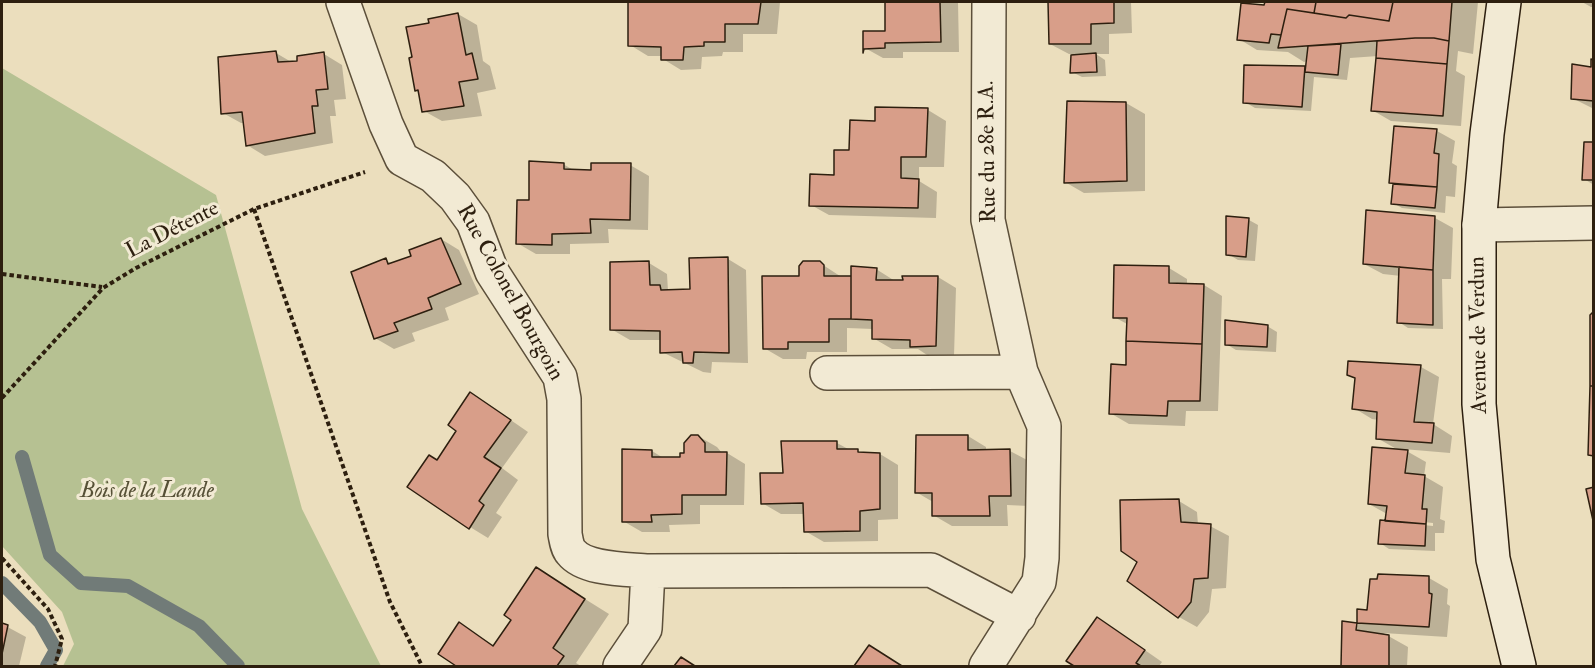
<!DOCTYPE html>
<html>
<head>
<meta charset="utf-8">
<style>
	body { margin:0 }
	#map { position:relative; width:1595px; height:668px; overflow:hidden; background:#ebdebd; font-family:"IM FELL Double Pica",serif }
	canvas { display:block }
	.frame { position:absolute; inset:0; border:3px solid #2d1f0f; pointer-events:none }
</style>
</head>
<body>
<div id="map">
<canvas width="1595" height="668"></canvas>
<div class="frame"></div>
</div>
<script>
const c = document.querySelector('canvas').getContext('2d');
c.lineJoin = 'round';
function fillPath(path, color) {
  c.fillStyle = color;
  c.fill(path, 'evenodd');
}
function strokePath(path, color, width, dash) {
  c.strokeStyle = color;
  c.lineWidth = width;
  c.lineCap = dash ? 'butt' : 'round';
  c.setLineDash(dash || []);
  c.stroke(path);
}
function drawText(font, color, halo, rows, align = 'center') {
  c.font = font + ' "IM FELL Double Pica",serif';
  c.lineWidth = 6;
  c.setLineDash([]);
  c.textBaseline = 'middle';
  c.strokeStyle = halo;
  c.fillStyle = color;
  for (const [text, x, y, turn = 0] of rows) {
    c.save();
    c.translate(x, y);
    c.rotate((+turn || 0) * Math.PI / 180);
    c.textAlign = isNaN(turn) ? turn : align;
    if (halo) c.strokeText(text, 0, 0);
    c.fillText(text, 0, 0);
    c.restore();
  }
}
fillPath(new Path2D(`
	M2,68L216,195L302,509L381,666H63L74,644L62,612L2,546Z`), '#b6c192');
fillPath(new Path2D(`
	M629,2H780L777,34H743V52H723L722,56L702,57L701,69L681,70L663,59V56H648L630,45Z
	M886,2H958L959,52H903V58H883L865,48L887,32Z
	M1049,2H1131L1132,33L1109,34V54H1096L1105,60L1106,76L1082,77L1072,72V54H1069L1050,44Z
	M1266,2H1478L1473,54L1458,51L1456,71L1465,76L1461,126L1391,121L1372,110L1378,56L1350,58L1347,80L1314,77L1311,111L1255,108L1245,102V67H1306L1307,61L1304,62L1288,52L1257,50L1239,39L1265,7Z
	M1582,2H1594V7H1591Z
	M458,14L477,25L483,61L490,66L496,89L477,93L482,116L442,121L424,111L420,92L416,90L414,58L431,24Z
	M276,53L293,63L324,54L342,65L346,99L334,100L336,116H330L333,143L265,156L247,145L244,123H241L223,113Z
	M1594,61V109L1572,98L1592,69Z
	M1069,103H1126L1145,114V191L1084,193L1065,182Z
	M928,110L946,121L944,167H919V181L937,192L936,218L829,215L811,205L877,122Z
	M1437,131L1455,141L1452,163L1457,166L1455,197L1446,196L1445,213L1402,208L1393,203L1395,185L1390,182Z
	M1594,143V185L1584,179Z
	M563,164L575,171H593L630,165L649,176L648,230L608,229L609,243L570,244V254H536L517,243L531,201Z
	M1435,218L1453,228L1451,279H1442L1443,329L1408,328L1399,322L1401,276L1383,274L1364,264Z
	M1249,220L1258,225L1255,261L1238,260L1228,254Z
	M441,239L459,250L479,294L445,308L449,320L412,333L415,341L394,349L375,338L386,260L392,264L413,257Z
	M728,259L746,270L748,363L712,362L711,373L703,372L662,352V340H630L611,329L649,263L667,274L668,291H691Z
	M820,263L843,278H852L876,269L895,281L938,277L956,288L954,356L930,357L918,349H892L873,338V329L847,328V352H807L806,359H783L764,348L801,278Z
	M1169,268L1187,279V285H1204L1222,296L1218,411H1186L1185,426L1129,424L1110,413L1127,366L1129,325L1114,317Z
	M1267,326L1277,332L1276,352L1236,350L1226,344Z
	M1421,367L1439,377L1433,424L1452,436L1450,453L1403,449L1426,462L1424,476L1443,487L1440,519L1445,521L1444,533H1435V551L1389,549L1380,543L1392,523L1387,514L1369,504L1400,451L1377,438L1378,420L1372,419L1354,408L1356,379L1348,375ZM1404,520L1433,523V526L1404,523Z
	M489,405L528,432L502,468L518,480L496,513L502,517L488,538L470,527Z
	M698,436L717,447L722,453H727L745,464L744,505H700V524L669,525L670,532H642L623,521L652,451L665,459H682Z
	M968,436L986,447V451H1010L1029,461V506L1007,505L1008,526H952L933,515V502L916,492Z
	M837,443L850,450L858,451L863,454H880L898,465V519L878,520V541L824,542L805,531V514H781L762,503L784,474Z
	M1179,501L1197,512L1198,525L1210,526L1229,536L1226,588L1212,589L1209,612L1197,627L1179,617Z
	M537,569L609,614L576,663L581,666H459L440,654L459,624L495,646L513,620Z
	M1429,578L1448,589L1447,604L1450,606L1447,637L1383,633L1408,647L1407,666H1343L1344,623L1356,624L1358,626L1359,611L1369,612Z
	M2,624L26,637L19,666H2Z
	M1116,630L1162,662L1159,666H1076L1068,661Z
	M870,647L888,657L902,666H856Z`), '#0003');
strokePath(new Path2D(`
	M22,457L50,555L81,583L128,586L199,626L238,666
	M2,583L40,622L56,650L47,666`), '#717b78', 14);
const building = new Path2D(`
	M628,2H761L758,24H725V42H704V46L684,47L683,60H661V47L628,46Z
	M885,2H940L941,42L885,43V48L864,49L863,53V31H885Z
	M1048,2H1114V23L1091,24V44H1049Z
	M1265,2H1316L1314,13L1287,9L1281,35L1271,34L1269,43L1237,40L1241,3L1264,5Z
	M1316,2H1393L1389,21L1349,15L1346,18L1314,13Z
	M1393,2H1452L1449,41L1434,38H1415L1278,48L1287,9L1346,18L1349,15L1389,21Z
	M458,13L466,55L472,53L478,79L459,82L464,106L422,112L418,90L415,91L409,58L412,57L406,27L429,23L428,19Z
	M1415,38H1434L1449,41L1447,64L1376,58L1377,41Z
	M1341,44L1338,75L1305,72L1308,46Z
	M276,51L278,62L297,61V56L324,52L328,89L316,90L318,106H312L315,133L246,146L242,112L221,114L218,57Z
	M1096,53L1097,72L1070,73L1071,55Z
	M1376,58L1447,64L1443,116L1371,111Z
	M1591,59L1594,60V101L1571,99L1572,64L1591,67Z
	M1244,65L1305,66L1302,107L1243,103Z
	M1067,101L1126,102L1127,181L1064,183Z
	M875,107L928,108L926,157H901V178L919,179L918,208L809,206L810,174L834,175V150H849L850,120L875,121Z
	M1394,126L1437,129L1434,153L1439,154L1437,187L1389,183Z
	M1594,136V180H1582L1584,142H1593Z
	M529,161L564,163V169L591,170V163H631L630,220L590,219L591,233L552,234V245L516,244L517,200H529Z
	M1393,184L1437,187L1435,208L1391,204Z
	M1366,210L1435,216L1433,270L1363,264Z
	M1226,216L1249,218L1246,257L1226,255Z
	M441,238L461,284L428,298L432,309L394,323L398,331L374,339L351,272L386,258L388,264L411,256L409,250Z
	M728,257L729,353L694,352L693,363H683L682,352L660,353V331L610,330V262L649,261L650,285H660L661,290L690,289L689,258Z
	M803,261H820L824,265V276H851V319H829V342H788V349H763L762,276H799V266Z
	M1114,265L1169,266V283L1204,284L1202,344L1126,341L1127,318H1113Z
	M851,266L877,268L876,280H903L902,276H938L936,346L910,347V340L872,339V320L851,319Z
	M1399,267L1433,270V325L1397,323Z
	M1594,311V386H1590V315Z
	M1225,320L1268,325L1267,347L1225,345Z
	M1126,341L1202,344L1200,401H1168L1167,416L1109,414L1111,364L1126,365Z
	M1348,361L1421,365L1414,422L1434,423L1432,443L1376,439L1377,412L1352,409L1355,378L1347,375Z
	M1590,386H1594V456L1588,455Z
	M470,392L511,420L484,457L501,468L479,501L484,505L469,529L407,487L429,455L437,460L456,431L448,425Z
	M691,435H698L705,443V452H727L726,495H682V514L651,515L652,522H622V449L652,450V457H680V453H684V443Z
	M916,435H968V450L1010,449L1011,496H989L990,516H932V493H915Z
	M781,441H837V449H858V452L880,453V509L860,511V531L804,532L803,503L761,504L760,473H783Z
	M1372,447L1408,450L1405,473L1425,475L1422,509H1427L1426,524L1385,521L1387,506L1368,504Z
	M1594,487V525L1586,489Z
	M1179,499L1181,522L1211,524L1208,578L1194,579L1191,602L1178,618L1127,581L1137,562L1121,551L1120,500Z
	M1380,520L1426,524L1425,546L1378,544Z
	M536,567L585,599L553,648L564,656L557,666H456L438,654L459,622L493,646L511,620L504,615Z
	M1378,574L1429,576V593L1432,594L1429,627L1357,623V609L1367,610L1370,579H1377Z
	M1097,617L1145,650L1136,663L1141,666H1074L1066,661Z
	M1342,621L1357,623L1356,630L1389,635V666H1341Z
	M2,623L8,625L2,654Z
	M869,645L902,666H854Z
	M681,657L695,666H674Z`);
fillPath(building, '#d89e89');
strokePath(building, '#2d1f0f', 1.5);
const minor = new Path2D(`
	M343,2L386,124L402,159L433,176L455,197L473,222L492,272L560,377L564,399L565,534C566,539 567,548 571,552C585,570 627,569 648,571L931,570L1019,616
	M1479,225L1594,223
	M827,373L1021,372
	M620,666L645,629L648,571
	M986,666L1039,582L1042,558L1044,426L1021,372L988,220L989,2`);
const secondary = new Path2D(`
	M1504,2L1487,134L1479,225V404L1493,559L1519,666`);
strokePath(minor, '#5c4f3a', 36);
strokePath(secondary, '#2d1f0f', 36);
strokePath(new Path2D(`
	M254,209L390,602L422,666
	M2,274L102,287
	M2,398L103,288L136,268L254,209L365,172
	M2,558L48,609L62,639L55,666`), '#2d1f0f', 4, [4.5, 3]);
strokePath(minor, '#f2ead4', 33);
strokePath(secondary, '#f2ead4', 33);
drawText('22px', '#2d1f0f', '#f2ead4', [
	["Rue du 28e R.A.",989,152,-91],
	["La Détente",173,231,-27],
	["Rue Colonel Bourgoin",509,293,61],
	["Avenue de Verdun",1480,335,-91]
]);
drawText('italic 22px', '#565036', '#f2ead4', [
	["Bois de la Lande",147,492]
]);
</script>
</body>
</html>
